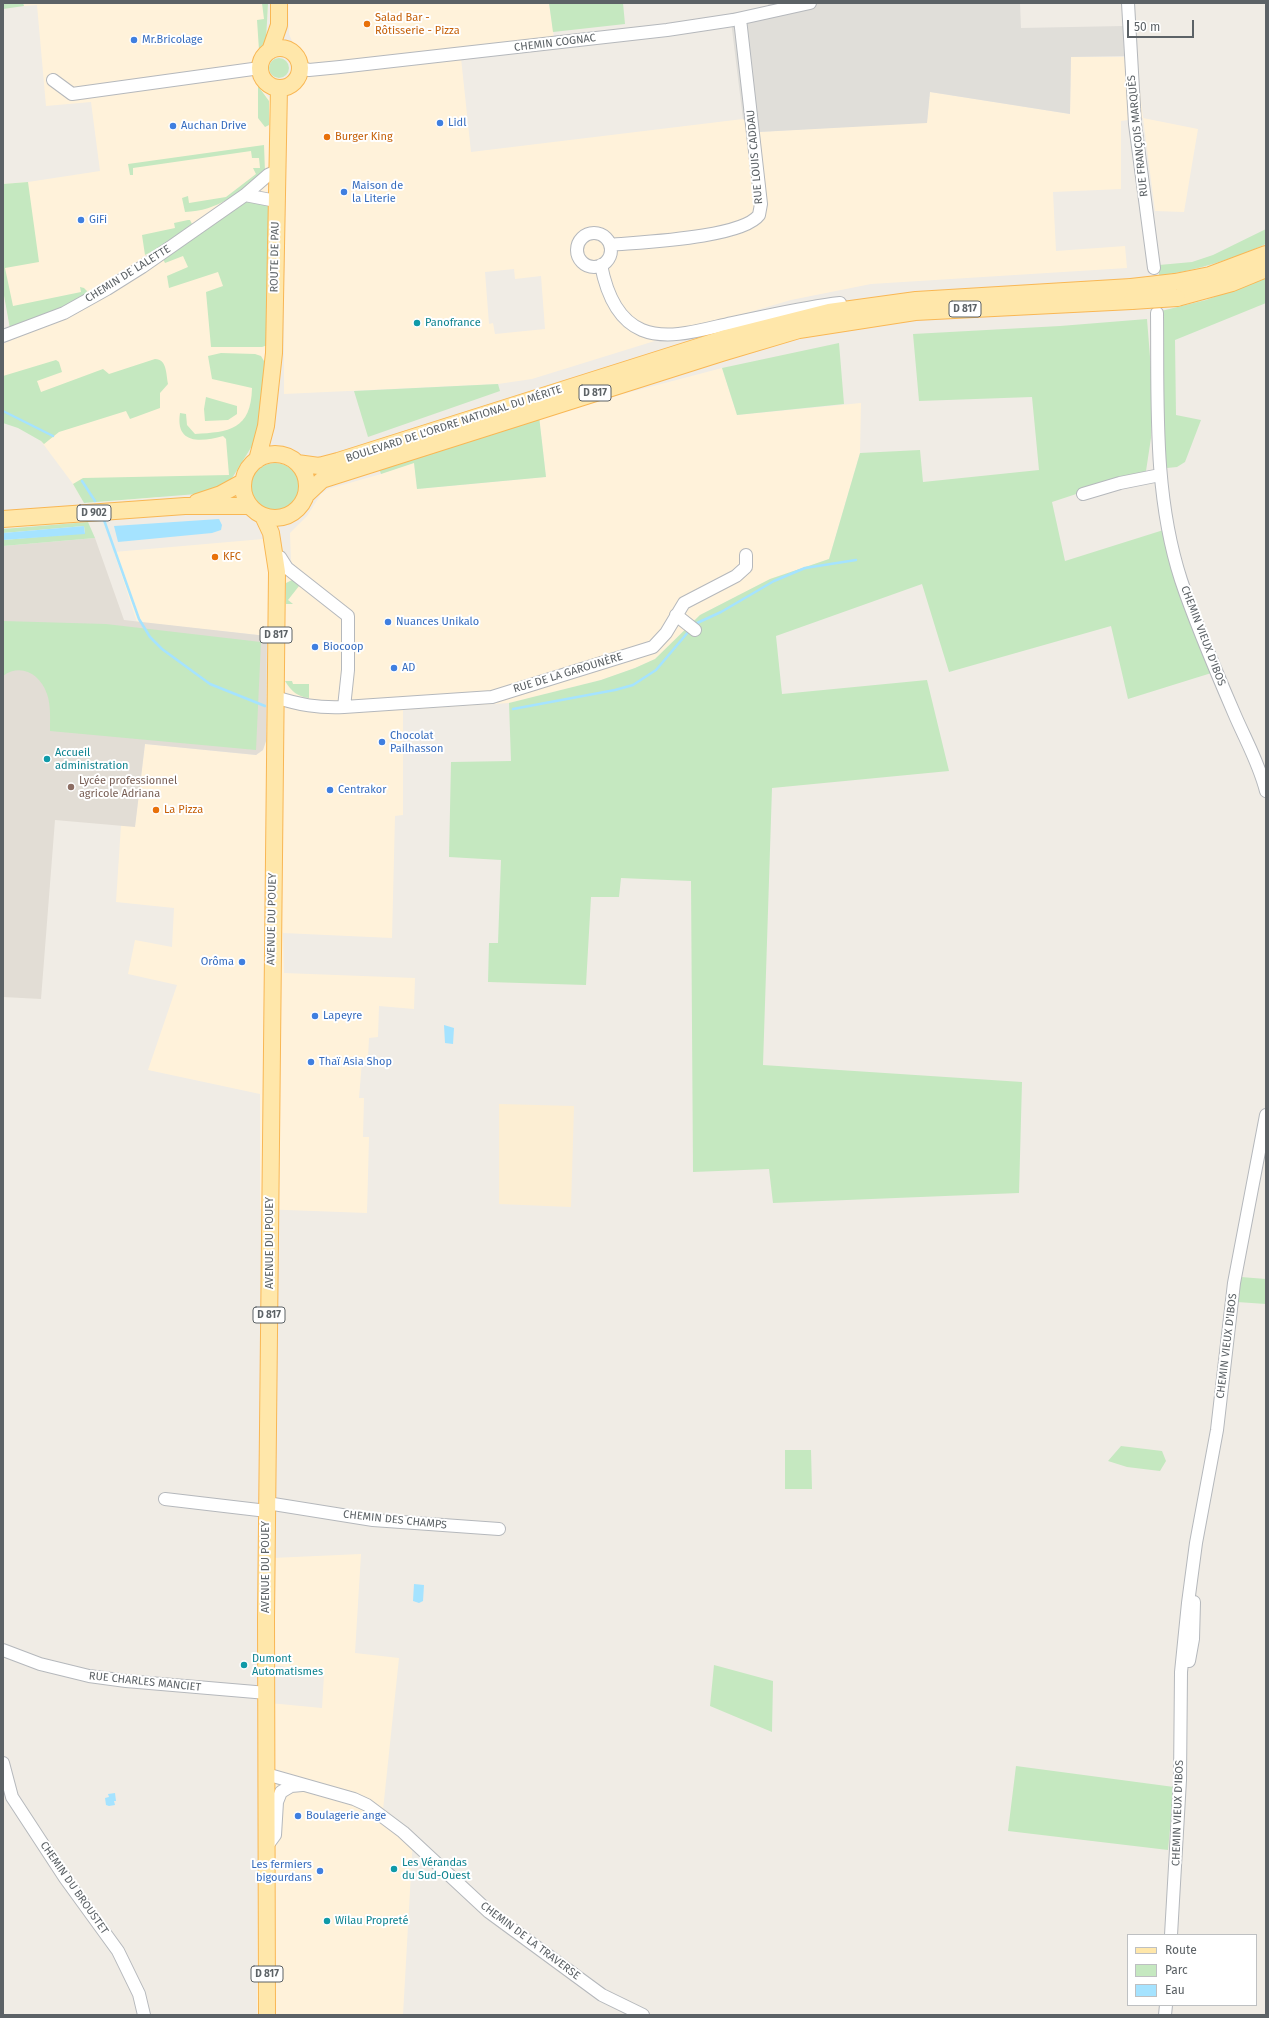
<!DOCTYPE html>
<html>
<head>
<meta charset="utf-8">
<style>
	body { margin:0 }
	#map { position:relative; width:1269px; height:2018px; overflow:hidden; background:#f0ece5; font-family:"Fira Sans",sans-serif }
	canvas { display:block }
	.frame { position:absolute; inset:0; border:4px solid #5c6266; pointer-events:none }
	.legend { position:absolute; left:1127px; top:1934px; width:130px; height:72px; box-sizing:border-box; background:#fff; border:1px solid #bec0c2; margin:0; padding:5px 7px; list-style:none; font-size:12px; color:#5c6266 }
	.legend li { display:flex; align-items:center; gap:8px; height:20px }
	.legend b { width:20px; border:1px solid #bec0c2 }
	.scale { position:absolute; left:1127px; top:20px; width:67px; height:18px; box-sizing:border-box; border:2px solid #5c6266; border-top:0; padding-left:5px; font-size:12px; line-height:14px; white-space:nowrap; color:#5c6266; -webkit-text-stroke:3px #fff; paint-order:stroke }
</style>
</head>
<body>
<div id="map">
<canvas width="1269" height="2018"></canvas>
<div class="frame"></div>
<ul class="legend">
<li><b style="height:5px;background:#ffe7aa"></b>Route</li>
<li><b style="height:11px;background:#c5e8c0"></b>Parc</li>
<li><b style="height:11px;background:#a5e3ff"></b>Eau</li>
</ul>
<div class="scale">50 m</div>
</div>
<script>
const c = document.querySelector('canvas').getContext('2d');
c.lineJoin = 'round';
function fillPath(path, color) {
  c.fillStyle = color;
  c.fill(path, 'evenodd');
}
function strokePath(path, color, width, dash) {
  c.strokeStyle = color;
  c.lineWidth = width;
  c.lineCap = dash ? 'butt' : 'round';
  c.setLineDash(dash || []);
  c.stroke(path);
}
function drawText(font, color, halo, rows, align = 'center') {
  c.font = font + ' "Fira Sans",sans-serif';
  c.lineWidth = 4;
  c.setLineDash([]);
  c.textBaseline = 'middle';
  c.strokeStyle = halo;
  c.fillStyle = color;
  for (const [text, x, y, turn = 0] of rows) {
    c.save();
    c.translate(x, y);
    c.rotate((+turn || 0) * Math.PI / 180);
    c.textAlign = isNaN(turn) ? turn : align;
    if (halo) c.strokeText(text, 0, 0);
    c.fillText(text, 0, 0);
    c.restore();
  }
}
fillPath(new Path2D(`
	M23,3H268L266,41L250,63L252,79L272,101L268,203V360L252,446L231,480L154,498L84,503L73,484L41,441L3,398V344L12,340L3,290V184L28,182L100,171L91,102L46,106L37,5L24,6Z
	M288,3H549L555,44L461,58L471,152L743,119L759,132L927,122L930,92L1070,114L1071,57H1136L1143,118L1198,129L1184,212L1155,211L1143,118L1121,121V189L1053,192L1056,251L1125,246L1127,268L871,284L791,300L729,318L532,379L498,384L284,394V292L287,107L288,97L292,91L303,81V55L295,48L289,34ZM514,269L515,279L541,276L545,329L495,334L493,323L489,324L485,272Z
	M722,368L737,415L861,403L860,453L829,559L770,579L700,615L655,659L635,668L601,680L509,703L403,710V815L395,816L392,938L283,933L284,973L415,978L414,1009L379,1006L378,1037L369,1038L368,1057L362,1061L359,1098H364L363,1137H369L367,1213L260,1209V1094L148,1070L177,985L128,974L135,940L172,947L174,908L116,902L121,825L135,826L145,744L256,755L263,750L266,741L267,636L137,622L114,552L263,539L266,542L268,550V568L295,567L291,561L290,533L307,516L321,494L328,489L381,474L414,462L417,489L546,477L539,416Z
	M361,1554L355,1653L399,1658L383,1810L413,1837L403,2015H257L259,1702L322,1708L324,1675L272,1664V1558Z`), '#fff2da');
fillPath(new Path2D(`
	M768,3H1020L1021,28L1123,26L1124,56L1071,57L1070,114L930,92L927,123L759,132L743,119L730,13L769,8Z`), '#e0ded9');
fillPath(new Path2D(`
	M95,538L124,620L267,636L266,741L263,750L256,755L145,744L135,827L55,820L41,999L3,997V546Z`), '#e2ddd5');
fillPath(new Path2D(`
	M3,3H23L24,6L3,9Z
	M262,3H268L266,41L259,50L257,20L264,19Z
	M549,3H623L625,24L553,32Z
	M269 68a10 10 0 1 1 20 0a10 10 0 1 1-20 0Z
	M258,86L269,101V125L265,127L258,118Z
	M264,145L265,172C240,192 218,211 185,212L182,198L188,196L189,203L226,197L256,174L253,168H260L259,158H252L251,151L133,168V175H130L128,164Z
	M28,182L39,262L5,268L13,306L81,292L80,287L84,288L87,291L86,296L60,310L10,329L3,290V184Z
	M245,201L268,203V345L262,347H211L206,292L223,286L218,272L169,288L167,276L188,267L183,256L165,263L163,259Z
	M188,220H190L192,224L159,248L145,255L142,235L175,228L174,223Z
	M1266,229V244C1231,260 1197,270 1159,276V265L1192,262L1213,255Z
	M1266,278V303L1175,340L1176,415L1201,420L1185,462L1177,467L1167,468L1164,461L1161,311L1206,300Z
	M1147,319L1152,382L1151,438L1146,471L1052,502L1065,561L1173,527L1187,580L1221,670L1128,699L1111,626L949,672L922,584L776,636L782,694L927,680L949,771L772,788L763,1065L1022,1082L1019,1193L773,1203L769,1169L693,1172L691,881L621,878L619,897H591L586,985L488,982L489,943H498L501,860L449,857L451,762L511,761L509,703L601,680L635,668L655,659L700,615L770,579L829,559L860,453L920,450L923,482L1039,470L1032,397L919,401L913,334L1060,326Z
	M839,343L844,404L737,415L722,368Z
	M221,353L255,354L261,356L267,366L259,429L252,446L231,480L221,486L197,494L84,503L73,484L83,478L229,475L226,439L223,436C202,442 175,445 180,413L186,414L187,425L195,434C229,432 251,430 252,388L212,379L208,356Z
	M155,359C167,359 166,374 168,384L160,393V408L130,419L126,411L59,432L44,444L41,441L18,428L3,423V376L56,360L59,362L62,372L37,381L41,392L103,369L109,374Z
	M498,384L500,391L368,437L354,391Z
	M206,397L237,406V414L228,420L205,421L204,409Z
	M539,416L546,477L417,489L414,463L381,474L379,468Z
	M250 488a25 25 0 1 1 50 0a25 25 0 1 1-50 0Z
	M88,522L95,538L3,546V540L85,533L84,526L3,533V529Z
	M292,580L299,586L288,600L293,604H286V583Z
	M3,621L106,624L261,642L256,750L50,731C50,720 51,705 47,694C40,674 21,663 3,676Z
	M285,681H292L293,684H309V698C298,697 291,691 285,681Z
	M1241,1277L1266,1279V1304L1237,1302Z
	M1121,1446L1162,1451L1166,1461L1160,1471L1127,1467L1108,1461Z
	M785,1450H811L812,1489H785Z
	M714,1665L773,1681L772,1732L710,1706Z
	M1016,1766L1174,1787L1168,1850L1008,1831Z`), '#c5e8c0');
fillPath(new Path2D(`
	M499,1104L574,1106L571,1207L499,1204Z`), '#fceed3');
fillPath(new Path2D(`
	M219,519L222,525L221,530L212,533L118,542L114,526Z
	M84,526L85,534L3,540V533Z
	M444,1025L454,1028L453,1044L445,1043Z
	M414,1584L424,1585L423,1601L419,1603L413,1601Z
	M115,1793L116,1801H114L115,1805L109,1806L106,1805L105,1798L109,1797L108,1794Z`), '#a5e3ff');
strokePath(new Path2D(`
	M3,411L53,436
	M82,481L95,501
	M104,520L139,619L150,637L162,649L210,684L265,706
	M695,624L721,612L774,581L805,568L856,560
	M513,709L615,690L633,685L656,670L689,631`), '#a5e3ff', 2.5);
const minor = new Path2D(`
	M1128,3L1135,124L1154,268
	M299,67L309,70L340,67L667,30L733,20L810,3
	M53,80L72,94L260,68
	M245,195L276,201
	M577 250a17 17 0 1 1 34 0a17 17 0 1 1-34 0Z
	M610,245C641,242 742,238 759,215L761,204L740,19
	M601,265C606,291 616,319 642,330C669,341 704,329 732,323C768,316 804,307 840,303
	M1157,313C1158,402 1153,494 1181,580C1196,625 1215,669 1234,713C1245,739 1259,763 1266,791
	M3,336L64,313L107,289L142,267L245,195L268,175L277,171
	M1083,494L1120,483L1160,475
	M676,615L695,630
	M275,697C300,705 317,708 344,707L348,670V616L287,568L280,557
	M344,707L492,697L653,647L666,633L684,603L736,576L746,567V555
	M165,1499L267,1511
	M267,1503L373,1520L499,1529
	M3,1650L40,1664L89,1676L126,1681L267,1693
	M1189,1661L1193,1639L1194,1602
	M3,1763L12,1797L65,1878L118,1951L139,1994L144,2015
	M266,1774L354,1799L367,1805L403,1832L489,1912L602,1995L643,2015
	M267,1846L275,1835L277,1802L281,1792L291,1786L302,1785
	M1171,1935L1180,1780L1181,1672L1188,1603L1196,1543L1217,1430L1234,1283L1266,1115
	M1165,2015L1166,2005`);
const major = new Path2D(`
	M260 68a20 20 0 1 1 40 0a20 20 0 1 1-40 0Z
	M270,51L279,25V3
	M1175,282L1210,275L1266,254
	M1177,298L1232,283L1266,269
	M243 486a32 32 0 1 1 64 0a32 32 0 1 1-64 0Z
	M257,460L266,426L274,353L279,88
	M297,463L319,466L338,461L726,338L829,312L916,300L1131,287
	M306,495L322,480L722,353L799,330L915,312L1132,301
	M197,502L221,494L243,482
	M263,516L271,533L277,572L266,1618L267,2015
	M3,519L185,506H250`);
strokePath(minor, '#b5b8bc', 14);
strokePath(major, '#f9b754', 18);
strokePath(minor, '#fff', 12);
strokePath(major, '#ffe7aa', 16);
const majorBridge = new Path2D(`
	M1131,287L1175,282
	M1132,301L1177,298`);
strokePath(majorBridge, '#f9b754', 18, []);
strokePath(majorBridge, '#ffe7aa', 16);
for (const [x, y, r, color] of [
	[367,24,4,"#e8710a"],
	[134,40,4,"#3f7fe0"],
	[440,123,4,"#3f7fe0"],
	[173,126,4,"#3f7fe0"],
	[327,137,4,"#e8710a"],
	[344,192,4,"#3f7fe0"],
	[81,220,4,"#3f7fe0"],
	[417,323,4,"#0f9aa8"],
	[215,557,4,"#e8710a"],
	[388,622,4,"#3f7fe0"],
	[315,647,4,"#3f7fe0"],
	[394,668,4,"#3f7fe0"],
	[382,742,4,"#3f7fe0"],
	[47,759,4,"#0f9aa8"],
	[71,787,4,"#8d6e63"],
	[330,790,4,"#3f7fe0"],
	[156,810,4,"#e8710a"],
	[242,962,4,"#3f7fe0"],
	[315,1016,4,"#3f7fe0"],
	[311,1062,4,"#3f7fe0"],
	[244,1665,4,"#0f9aa8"],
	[298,1816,4,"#3f7fe0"],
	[394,1869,4,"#0f9aa8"],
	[320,1871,4,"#3f7fe0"],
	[327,1921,4,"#0f9aa8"]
]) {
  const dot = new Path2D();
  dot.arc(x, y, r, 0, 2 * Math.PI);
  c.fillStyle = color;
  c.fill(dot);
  strokePath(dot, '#fff', 1.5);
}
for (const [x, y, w] of [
	[965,309,32],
	[595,393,32],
	[94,513,34],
	[276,635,32],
	[269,1315,32],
	[267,1974,32]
]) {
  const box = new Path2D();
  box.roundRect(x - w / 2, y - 8, w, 16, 3);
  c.fillStyle = '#fff';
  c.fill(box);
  strokePath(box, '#5c6266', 1);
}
drawText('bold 10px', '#5c6266', null, [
	["D 817",965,309],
	["D 817",595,393],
	["D 902",94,513],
	["D 817",276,635],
	["D 817",269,1315],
	["D 817",267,1974]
]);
drawText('11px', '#c56008', '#fff', [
	["Salad Bar -",375,18],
	["Rôtisserie - Pizza",375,31],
	["Burger King",335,137],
	["KFC",223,557],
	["La Pizza",164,810]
], 'left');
drawText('11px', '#366cbe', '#fff', [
	["Mr.Bricolage",142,40],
	["Lidl",448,123],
	["Auchan Drive",181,126],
	["Maison de",352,186],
	["la Literie",352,199],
	["GiFi",89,220],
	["Nuances Unikalo",396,622],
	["Biocoop",323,647],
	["AD",402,668],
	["Chocolat",390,736],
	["Pailhasson",390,749],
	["Centrakor",338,790],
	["Orôma",234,962,"right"],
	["Lapeyre",323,1016],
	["Thaï Asia Shop",319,1062],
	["Boulagerie ange",306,1816],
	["Les fermiers",312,1865,"right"],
	["bigourdans",312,1878,"right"]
], 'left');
drawText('11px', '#5c6266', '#fff', [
	["CHEMIN COGNAC",555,43,-7],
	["RUE FRANÇOIS MARQUÈS",1138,136,-96],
	["RUE LOUIS CADDAU",755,157,-95],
	["ROUTE DE PAU",275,257,-89],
	["CHEMIN DE LALETTE",128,274,-32],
	["BOULEVARD DE L'ORDRE NATIONAL DU MÉRITE",454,424,-18],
	["CHEMIN VIEUX D'IBOS",1203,636,69],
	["RUE DE LA GAROUNÈRE",568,673,-17],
	["AVENUE DU POUEY",272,919,-89],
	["AVENUE DU POUEY",270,1243,-90],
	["CHEMIN VIEUX D'IBOS",1227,1346,-83],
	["CHEMIN DES CHAMPS",395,1520,6],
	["AVENUE DU POUEY",266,1567,-90],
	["RUE CHARLES MANCIET",145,1682,6],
	["CHEMIN VIEUX D'IBOS",1178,1813,-88],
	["CHEMIN DU BROUSTET",74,1888,55],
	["CHEMIN DE LA TRAVERSE",530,1941,37]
]);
drawText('11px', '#0d838f', '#fff', [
	["Panofrance",425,323],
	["Accueil",55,753],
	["administration",55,766],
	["Dumont",252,1659],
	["Automatismes",252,1672],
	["Les Vérandas",402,1863],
	["du Sud-Ouest",402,1876],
	["Wilau Propreté",335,1921]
], 'left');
drawText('11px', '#785e54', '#fff', [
	["Lycée professionnel",79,781],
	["agricole Adriana",79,794]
], 'left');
</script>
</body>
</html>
